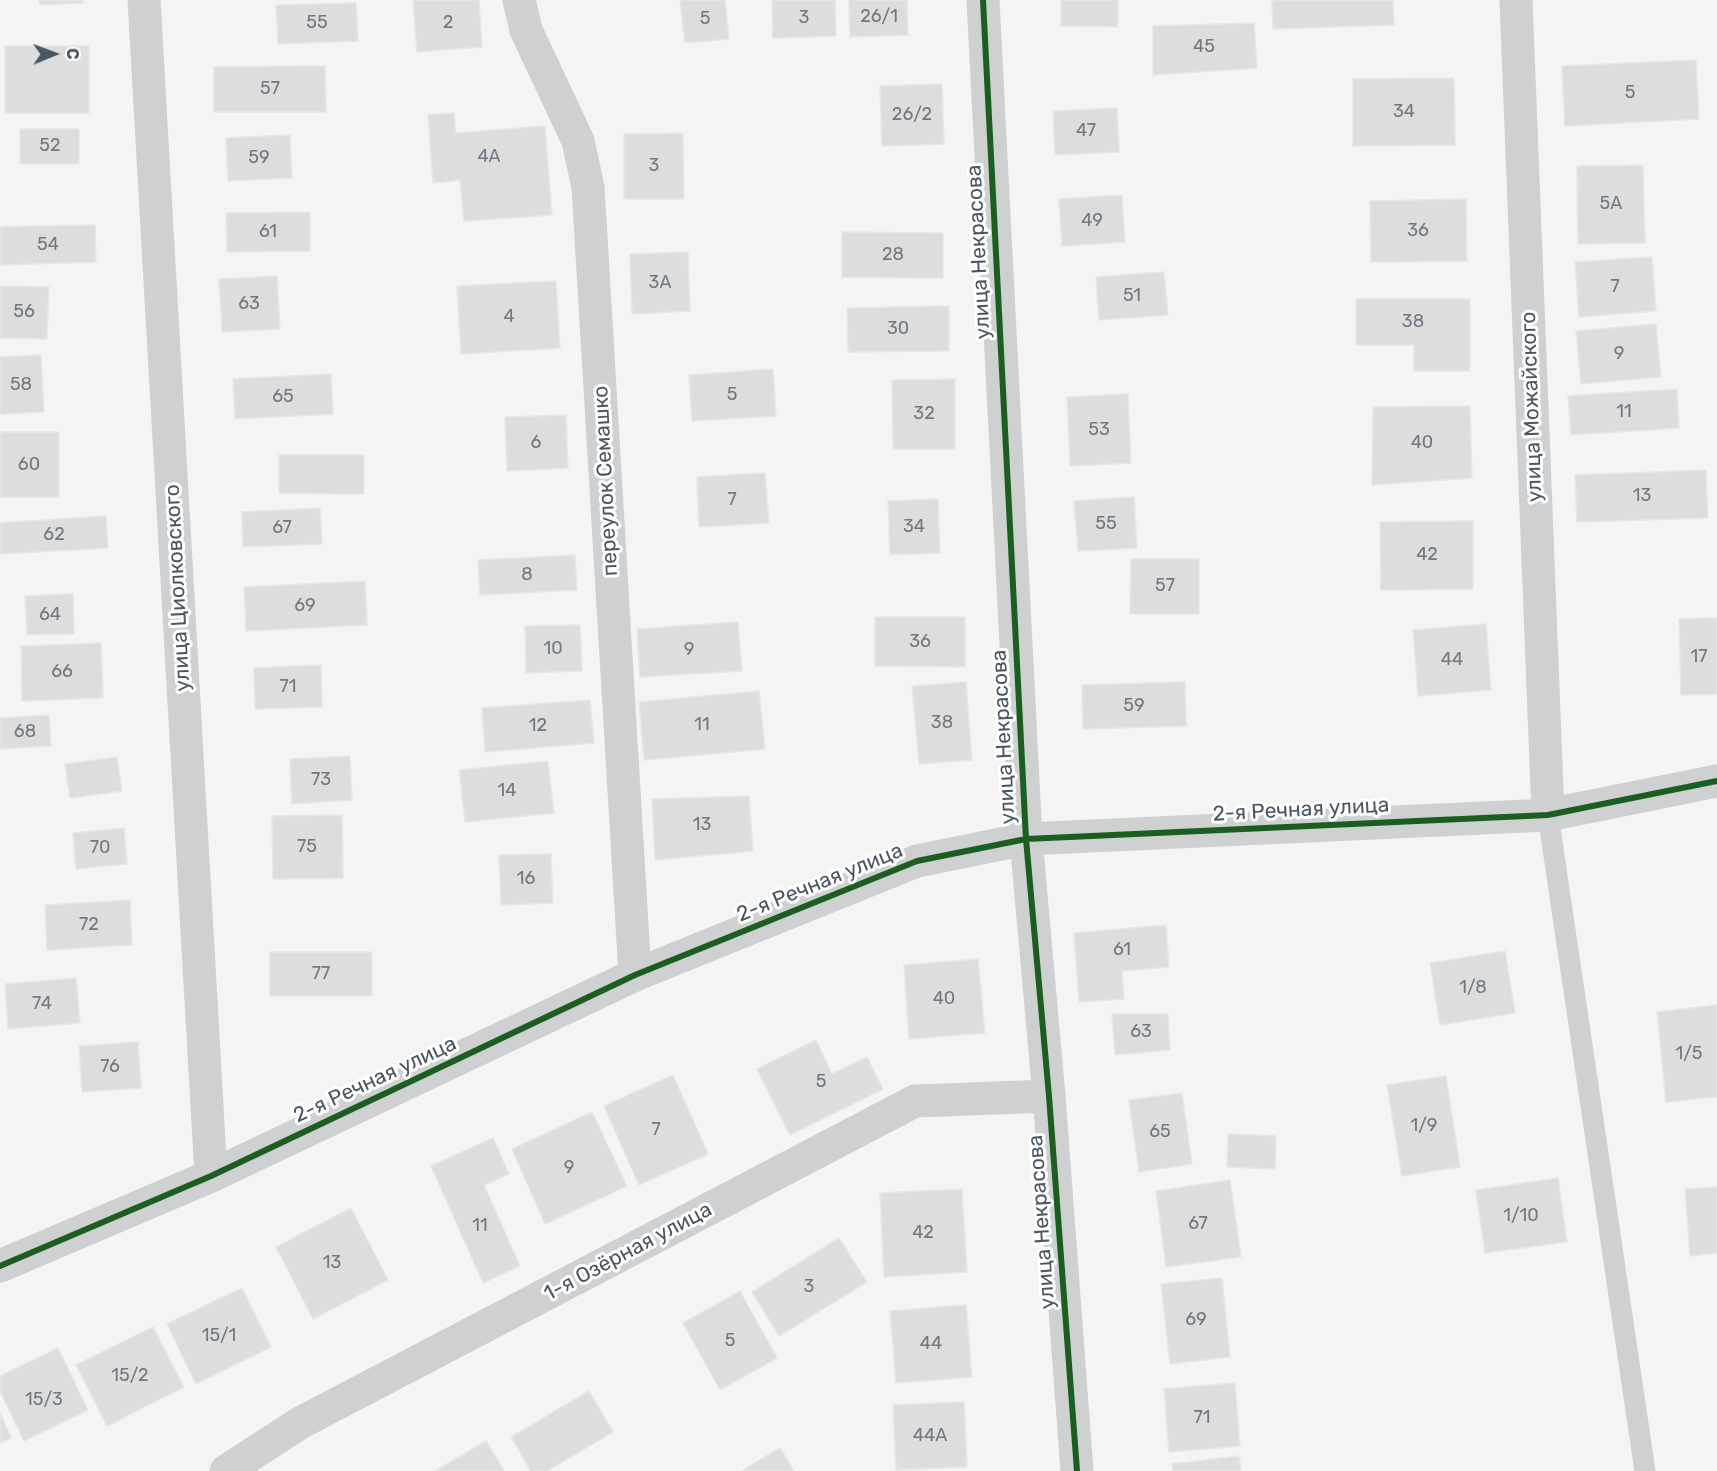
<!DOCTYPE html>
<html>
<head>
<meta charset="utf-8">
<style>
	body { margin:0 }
	#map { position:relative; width:1717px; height:1471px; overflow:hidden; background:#f4f4f4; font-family:Rubik,sans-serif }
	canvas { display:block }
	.north { position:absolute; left:24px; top:24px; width:60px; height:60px; -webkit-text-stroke:4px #fff; paint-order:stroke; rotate:89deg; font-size:16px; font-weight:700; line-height:24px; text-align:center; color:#4a5661 }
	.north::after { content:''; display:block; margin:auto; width:21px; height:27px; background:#4a5661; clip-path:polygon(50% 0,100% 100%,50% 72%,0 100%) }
</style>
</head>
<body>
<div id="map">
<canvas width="1717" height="1471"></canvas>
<div class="north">С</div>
</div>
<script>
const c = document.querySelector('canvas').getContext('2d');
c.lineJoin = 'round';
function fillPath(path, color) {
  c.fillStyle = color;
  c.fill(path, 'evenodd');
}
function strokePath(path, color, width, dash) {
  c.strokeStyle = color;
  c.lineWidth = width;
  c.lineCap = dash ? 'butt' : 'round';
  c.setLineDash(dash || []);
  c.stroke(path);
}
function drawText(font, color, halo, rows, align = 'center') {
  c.font = font + ' Rubik,sans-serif';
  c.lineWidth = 6;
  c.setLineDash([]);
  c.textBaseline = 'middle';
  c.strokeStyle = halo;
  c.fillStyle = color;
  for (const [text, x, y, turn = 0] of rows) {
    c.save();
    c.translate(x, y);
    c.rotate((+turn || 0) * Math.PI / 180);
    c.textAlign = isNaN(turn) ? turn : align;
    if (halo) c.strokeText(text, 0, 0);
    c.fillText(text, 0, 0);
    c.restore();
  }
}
const building = new Path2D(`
	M39,0H83V3L40,5Z
	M413,0H479L482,47L417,52Z
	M680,0H725L729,39L685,43Z
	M772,0H835L836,36L773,38Z
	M849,0H907L908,35L850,37Z
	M1061,0H1118V27L1061,26Z
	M1272,0H1393L1394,25L1273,29Z
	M356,3L358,41L278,44L276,5Z
	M1254,23L1257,68L1153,75V26Z
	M5,46H89V113H5Z
	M1696,60L1699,119L1565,126L1562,66Z
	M325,66L326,112H214V67Z
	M1454,78L1455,145L1353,146V79Z
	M942,84L944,144L882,146L880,86Z
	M1117,108L1119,152L1055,155L1053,111Z
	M454,113L456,133L545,126L552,215L464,221L460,180L433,183L428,115Z
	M20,129H79V164H20Z
	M683,133L684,199H624V134Z
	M290,135L292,178L228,181L226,138Z
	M1643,165L1645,243L1578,244L1577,166Z
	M1122,195L1125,242L1062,246L1059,199Z
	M1466,199L1467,261L1371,262L1370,201Z
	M310,212V251L227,252L226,213Z
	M95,225L96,262L0,265V227Z
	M842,232L943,233V278L842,277Z
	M688,252L690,311L632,314L630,254Z
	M1652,257L1656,311L1579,317L1575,262Z
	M1164,272L1168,315L1099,320L1096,277Z
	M277,276L280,329L222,332L219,279Z
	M556,281L560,348L461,354L457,286Z
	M0,286L49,287L47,339L0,338Z
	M1356,299H1470V371H1414V345H1356Z
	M949,306V351L848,352L847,308Z
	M1656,324L1661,377L1581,384L1576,331Z
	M41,355L44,412L0,414V357Z
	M773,369L776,416L692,421L689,375Z
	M331,374L333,414L235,419L233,379Z
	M955,379V449H893L892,380Z
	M1677,389L1679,428L1571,435L1568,396Z
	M1128,394L1131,463L1070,466L1067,397Z
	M1470,406L1472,478L1372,485L1373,407Z
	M566,415L568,468L507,471L505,417Z
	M0,432H59V497H0Z
	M279,455H364V494L279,493Z
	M1706,470L1708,518L1577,522L1575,475Z
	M765,473L769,523L699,527L697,477Z
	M1134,497L1137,548L1078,551L1074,501Z
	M938,499L940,553L890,555L888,501Z
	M320,508L322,544L243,547L242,512Z
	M106,516L108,548L0,554V523Z
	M1473,521V589L1381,590L1380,522Z
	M575,555L577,590L480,595L478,560Z
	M1131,559H1199V614H1130Z
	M365,581L367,625L246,631L244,587Z
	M73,594L74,634L27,635L25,596Z
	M875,617H965V667L875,666Z
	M1717,618V694L1681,695L1679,619Z
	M738,622L742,671L640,677L637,629Z
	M1486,624L1491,690L1418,696L1413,630Z
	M580,625L582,671L526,673L525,626Z
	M101,643L103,698L22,701L21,646Z
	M321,665L322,707L255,709L254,668Z
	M966,682L972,760L919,764L912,686Z
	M1185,682L1186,726L1083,729L1082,685Z
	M759,691L765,749L644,760L639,702Z
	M590,700L594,743L485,752L482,708Z
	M49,715L51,746L0,749V718Z
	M350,756L352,800L292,804L290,759Z
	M117,757L122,791L70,798L65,764Z
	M548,761L554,813L465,822L459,770Z
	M749,796L753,851L655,860L652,799Z
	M342,815L343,878L273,879L272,816Z
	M124,828L127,864L76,869L73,833Z
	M551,854L553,903L501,905L499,855Z
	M130,900L132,945L47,950L45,905Z
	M1166,925L1169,967L1122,971L1124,999L1079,1002L1074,933Z
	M1505,951L1515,1013L1440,1025L1430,963Z
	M270,952H372V996H270Z
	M978,959L985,1033L909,1039L904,965Z
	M76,978L80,1023L8,1029L5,984Z
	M1717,1005V1097L1666,1102L1657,1012Z
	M1112,1014H1168L1170,1050L1115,1055Z
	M816,1040L832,1074L867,1057L883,1089L790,1135L757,1069Z
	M138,1042L141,1088L82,1092L79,1046Z
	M673,1075L708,1154L639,1185L604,1106Z
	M1446,1076L1460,1167L1402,1176L1387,1085Z
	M1182,1093L1192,1164L1139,1172L1129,1100Z
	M592,1112L627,1186L545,1224L512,1149Z
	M1228,1134L1276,1136L1275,1169L1227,1167Z
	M493,1138L509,1174L484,1185L520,1266L483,1283L431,1166Z
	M1558,1178L1567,1242L1485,1253L1476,1190Z
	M1230,1180L1241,1257L1166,1267L1156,1191Z
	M1717,1187V1253L1690,1256L1685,1189Z
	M962,1189L967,1272L884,1277L880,1193Z
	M351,1208L388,1280L313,1319L276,1247Z
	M839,1238L867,1282L779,1336L752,1292Z
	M1222,1278L1230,1357L1170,1364L1161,1284Z
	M242,1288L271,1347L196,1384L167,1324Z
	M740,1291L777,1358L720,1390L683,1323Z
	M966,1305L972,1377L896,1383L890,1311Z
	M153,1327L184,1387L107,1426L76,1365Z
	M58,1348L88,1410L24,1441L0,1391V1376Z
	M1235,1383L1240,1446L1169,1452L1164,1389Z
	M589,1391L613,1432L547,1471H531L511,1437Z
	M964,1402L967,1467L896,1470L893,1405Z
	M0,1413L11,1438L0,1443Z
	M486,1441L504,1471H435Z
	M780,1448L794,1471H741Z
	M1239,1456L1241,1471H1173L1172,1464Z`);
fillPath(building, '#ddddde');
strokePath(building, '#e5e6e7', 1.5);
strokePath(new Path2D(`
	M1548,815L1645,1471`), '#ced0d2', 21);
strokePath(new Path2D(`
	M144,0L211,1176
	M519,0L526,30L578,141L588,187L635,975
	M983,0L1026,839L1049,1096L1077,1471
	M1516,0L1548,815
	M0,1266L211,1176L635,975L917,861L1026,839L1548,815L1717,781
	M226,1471L300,1423L915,1101L1049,1096`), '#ced0d2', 33);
strokePath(new Path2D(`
	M983,0L1026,839L1049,1096L1077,1471
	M0,1266L211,1176L635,975L917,861L1026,839L1548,815L1717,781`), '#1b5e20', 6);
drawText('18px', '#707881', null, [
	["26/1",879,17],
	["3",804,18],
	["5",705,19],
	["55",317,23],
	["2",448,23],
	["45",1204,47],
	["57",270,89],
	["5",1630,93],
	["34",1404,112],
	["26/2",912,115],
	["47",1086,131],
	["52",50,146],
	["4А",489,157],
	["59",259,158],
	["3",654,166],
	["5А",1611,204],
	["49",1092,221],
	["36",1418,231],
	["61",268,232],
	["54",48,245],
	["28",893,255],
	["3А",660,283],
	["7",1615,287],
	["51",1132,296],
	["63",249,304],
	["56",24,312],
	["4",509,317],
	["38",1413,322],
	["30",898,329],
	["9",1619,354],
	["58",21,385],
	["5",732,395],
	["65",283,397],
	["11",1624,412],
	["32",924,414],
	["53",1099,430],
	["6",536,443],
	["40",1422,443],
	["60",29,465],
	["13",1642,496],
	["7",732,500],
	["55",1106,524],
	["34",914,527],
	["67",282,528],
	["62",54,535],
	["42",1427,555],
	["8",527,575],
	["57",1165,586],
	["69",305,606],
	["64",50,615],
	["36",920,642],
	["10",553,649],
	["9",689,650],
	["17",1699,657],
	["44",1452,660],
	["66",62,672],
	["71",288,687],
	["59",1134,706],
	["38",942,723],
	["11",702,725],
	["12",538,726],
	["68",25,732],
	["73",321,780],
	["14",507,791],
	["13",702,825],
	["75",307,847],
	["70",100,848],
	["16",526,879],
	["72",89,925],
	["61",1122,950],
	["77",321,974],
	["1/8",1473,988],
	["40",944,999],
	["74",42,1004],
	["63",1141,1032],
	["1/5",1689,1054],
	["76",110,1067],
	["5",821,1082],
	["1/9",1424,1126],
	["7",656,1130],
	["65",1160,1132],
	["9",569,1168],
	["1/10",1521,1216],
	["67",1198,1224],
	["11",480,1226],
	["42",923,1233],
	["13",332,1263],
	["3",809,1287],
	["69",1196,1320],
	["15/1",219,1336],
	["5",730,1341],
	["44",931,1344],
	["15/2",130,1376],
	["15/3",44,1400],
	["71",1202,1418],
	["44А",930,1436]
]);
drawText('21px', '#4a5661', '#fff', [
	["улица Некрасова",979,252,-93],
	["улица Можайского",1532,407,-92],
	["переулок Семашко",606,481,-93],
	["улица Циолковского",178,588,-93],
	["улица Некрасова",1004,737,-93],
	["2-я Речная улица",1301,810,-3],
	["2-я Речная улица",820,883,-22],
	["2-я Речная улица",375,1080,-25],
	["улица Некрасова",1042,1222,-94],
	["1-я Озёрная улица",628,1252,-28]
]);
</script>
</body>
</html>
